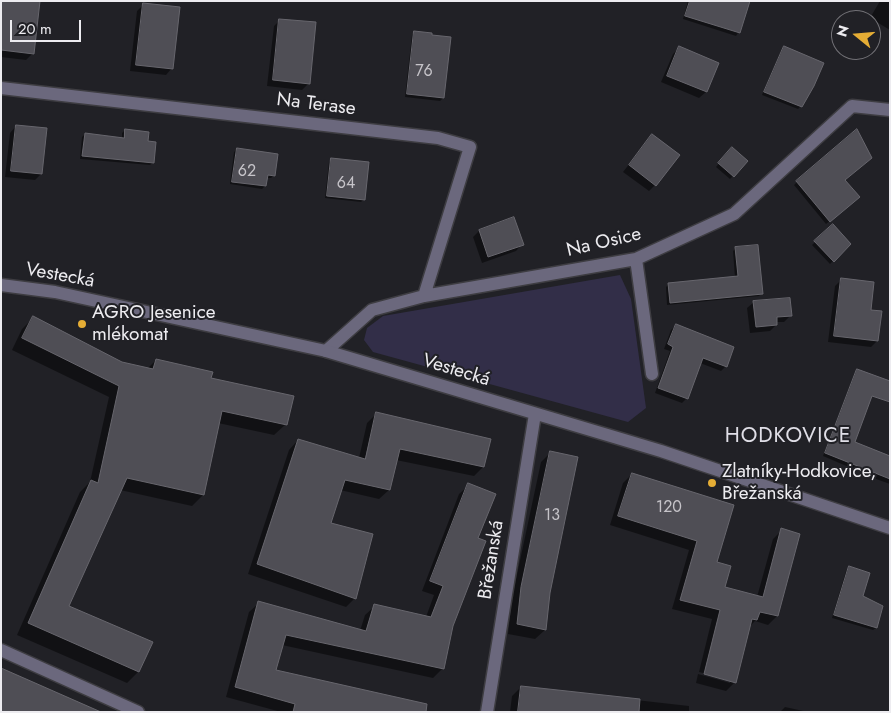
<!DOCTYPE html>
<html>
<head>
<meta charset="utf-8">
<style>
	body { margin:0 }
	#map { position:relative; width:891px; height:713px; overflow:hidden; background:#212126; font-family:Jost,sans-serif }
	canvas { display:block }
	.frame { position:absolute; inset:0; border:2px solid #edecf0; pointer-events:none }
	.north { position:absolute; left:831px; top:10px; width:50px; height:50px; box-sizing:border-box; background:#212126; border:1px solid #737277; border-radius:50%; rotate:287deg; font-size:14px; font-weight:700; line-height:20px; text-align:center; color:#edecf0 }
	.north::after { content:''; display:block; margin:auto; width:18px; height:22px; background:#e5ad35; clip-path:polygon(50% 0,100% 100%,50% 72%,0 100%) }
	.scale { position:absolute; left:10px; top:20px; width:71px; height:22px; box-sizing:border-box; border:2px solid #edecf0; border-top:0; padding-left:6px; font-size:15px; line-height:18px; white-space:nowrap; color:#edecf0; -webkit-text-stroke:4px #212126; paint-order:stroke }
</style>
</head>
<body>
<div id="map">
<canvas width="891" height="713"></canvas>
<div class="frame"></div>
<div class="north">N</div>
<div class="scale">20 m</div>
</div>
<script>
const c = document.querySelector('canvas').getContext('2d');
c.lineJoin = 'round';
function fillPath(path, color) {
  c.fillStyle = color;
  c.fill(path, 'evenodd');
}
function strokePath(path, color, width, dash) {
  c.strokeStyle = color;
  c.lineWidth = width;
  c.lineCap = dash ? 'butt' : 'round';
  c.setLineDash(dash || []);
  c.stroke(path);
}
function drawText(font, color, halo, rows, align = 'center') {
  c.font = font + ' Jost,sans-serif';
  c.lineWidth = 4;
  c.setLineDash([]);
  c.textBaseline = 'middle';
  c.strokeStyle = halo;
  c.fillStyle = color;
  for (const [text, x, y, turn = 0] of rows) {
    c.save();
    c.translate(x, y);
    c.rotate((+turn || 0) * Math.PI / 180);
    c.textAlign = isNaN(turn) ? turn : align;
    if (halo) c.strokeText(text, 0, 0);
    c.fillText(text, 0, 0);
    c.restore();
  }
}
fillPath(new Path2D(`
	M620,275L631,299L646,408L628,422L373,352L364,340L367,328L383,316Z`), '#322e48');
fillPath(new Path2D(`
	M1,1H39L33,53L26,60L1,57Z
	M688,1H748L738,33L736,36L683,19Z
	M880,1H890V30L870,18Z
	M143,5L172,68L166,75L130,71L137,11Z
	M280,20L309,83L302,90L267,86L274,26Z
	M414,32L430,36L443,98L440,101L405,97L412,35Z
	M679,48L717,63L706,92L699,98L661,82L673,54Z
	M784,48L801,106L798,109L762,95L781,51Z
	M16,126L41,174L35,180L5,177L10,133Z
	M125,130L147,142L153,162L150,165L80,159L82,137L85,134L122,139V133Z
	M652,135L655,185L649,191L623,172Z
	M237,149L274,175L271,178H266L265,186L262,189L230,184L234,152Z
	M732,149L746,162L730,179L716,167Z
	M332,159L364,199L361,202L325,198L329,162Z
	M844,180L855,200L826,224L794,185L797,182Z
	M513,219L522,244L516,251L482,263L473,237L479,231Z
	M833,226L849,244L830,264L812,245Z
	M736,248L762,293L759,296L667,305L666,287L669,284L735,278L733,251Z
	M842,279L870,311L877,341L871,347L828,342L835,286Z
	M754,302L791,315L784,322H776V325L770,331L750,333L747,308Z
	M33,318L122,363L147,369L156,360L210,379L286,424L274,435L218,423L203,495L192,506L120,490L67,606L138,672L127,683L17,635L80,492L90,482L109,397L12,350L22,329Z
	M676,325L726,366L721,371L700,363L686,399L682,403L655,393L670,351L664,349L671,330Z
	M858,370L853,443L863,447L861,468L858,471L823,456L855,373Z
	M376,414L483,467L474,476L396,460L389,490L379,499L340,490L330,524L355,598L346,607L248,574L289,450L298,440L359,458L367,423Z
	M550,453L545,630L535,639L508,634L512,598L541,462Z
	M872,455L890,457V484L865,475Z
	M632,474L732,506L715,563L723,588L757,597L773,539L782,530L777,616L768,625L755,621L749,627L735,682L726,691L696,683L698,674L730,683V680L699,672L712,619L672,609L689,550L610,525L623,483Z
	M469,485L477,539L452,626L443,668L433,678L282,645L275,671L425,712H281L226,697L249,612L259,603L360,631L365,615L375,606L426,617L434,595L422,591L459,494Z
	M849,568L876,628L873,630L832,618L846,571Z
	M521,687L689,706V712H510L512,696Z
	M785,707L808,712H780Z`), '#0007');
const building = new Path2D(`
	M2,1H40L34,54L1,50Z
	M690,1H750L740,33L685,16Z
	M143,3L180,7L173,69L136,65Z
	M279,19L316,22L310,84L273,80Z
	M414,31L432,33V35L451,37L444,98L407,94Z
	M679,46L719,63L707,92L667,76Z
	M784,46L824,63L814,86L802,107L764,92Z
	M16,125L47,128L42,174L11,171Z
	M125,129L149,132L148,141L156,142L154,163L82,156L85,133L124,138Z
	M857,129L872,158L845,180L860,197L830,222L796,181Z
	M652,134L680,155L656,186L629,165Z
	M732,147L748,161L734,177L718,163Z
	M237,148L278,154L275,176L268,175L266,186L232,182Z
	M331,158L369,162L365,200L327,196Z
	M514,217L524,245L488,257L479,230Z
	M833,224L851,244L834,262L814,241Z
	M758,245L763,294L670,303L668,283L738,276L735,247Z
	M841,278L874,282L871,310L882,311L878,341L834,336Z
	M790,298L792,316L777,317V325L756,327L753,301Z
	M33,316L122,362L153,369L156,359L213,372L211,378L294,396L287,425L222,411L204,495L127,478L69,606L153,642L139,672L28,623L91,480L98,483L119,386L22,338Z
	M676,324L734,347L727,367L703,358L688,399L658,388L673,347L668,344Z
	M857,369L890,381V402L872,396L855,442L890,456V479L825,453Z
	M376,412L491,439L484,467L400,449L390,490L345,480L331,523L373,534L356,599L257,564L298,439L365,459Z
	M550,451L578,457L550,593L546,630L517,624L521,587Z
	M632,473L734,505L717,562L731,566L725,587L763,597L781,528L800,534L778,616L760,612L757,620L752,619L736,683L704,674L720,610L680,600L697,541L618,516Z
	M468,483L496,494L478,538L486,541L453,626L444,669L286,635L276,670L427,704L426,712H293L295,704L235,687L258,601L366,631L374,604L431,617L443,586L430,581Z
	M849,566L870,573L863,596L883,606L877,628L834,615Z
	M1,668L101,712H1Z
	M521,686L640,699L639,712H518Z`);
fillPath(building, '#4f4e55');
strokePath(building, '#67666d', 1);
const service = new Path2D(`
	M1,650L138,712`);
const minor = new Path2D(`
	M1,88L438,138L470,147L424,296
	M636,259L652,374
	M326,351L372,310L424,296L636,259L734,214L852,106L890,110`);
const tertiary = new Path2D(`
	M1,285L55,292L326,351L661,451L890,528
	M487,712L535,414`);
strokePath(service, '#3e3d42', 15);
strokePath(minor, '#3e3d42', 15);
strokePath(tertiary, '#3e3d42', 15);
strokePath(service, '#6b687d', 12);
strokePath(minor, '#6b687d', 12);
strokePath(tertiary, '#6b687d', 12);
for (const [x, y, r, color] of [
	[82,324,5,"#e5ad35"],
	[712,483,5,"#e5ad35"]
]) {
  const dot = new Path2D();
  dot.arc(x, y, r, 0, 2 * Math.PI);
  c.fillStyle = color;
  c.fill(dot);
  strokePath(dot, '#212126', 2);
}
drawText('16px', '#c6c4c9', null, [
	["76",424,72],
	["62",247,172],
	["64",346,184],
	["120",669,508],
	["13",552,516]
]);
drawText('19px', '#edecf0', '#212126', [
	["Na Terase",316,105,7],
	["Na Osice",604,243,-13],
	["Vestecká",60,276,10],
	["Vestecká",456,371,17],
	["Břežanská",492,560,-81]
]);
drawText('19px', '#edecf0', '#212126', [
	["AGRO Jesenice",92,313],
	["mlékomat",92,335],
	["Zlatníky-Hodkovice,",722,472],
	["Břežanská",722,494]
], 'left');
c.letterSpacing = '1px';
drawText('21px', '#e0dfe7', '#212126', [
	["HODKOVICE",788,437]
]);
c.letterSpacing = '0px';
</script>
</body>
</html>
